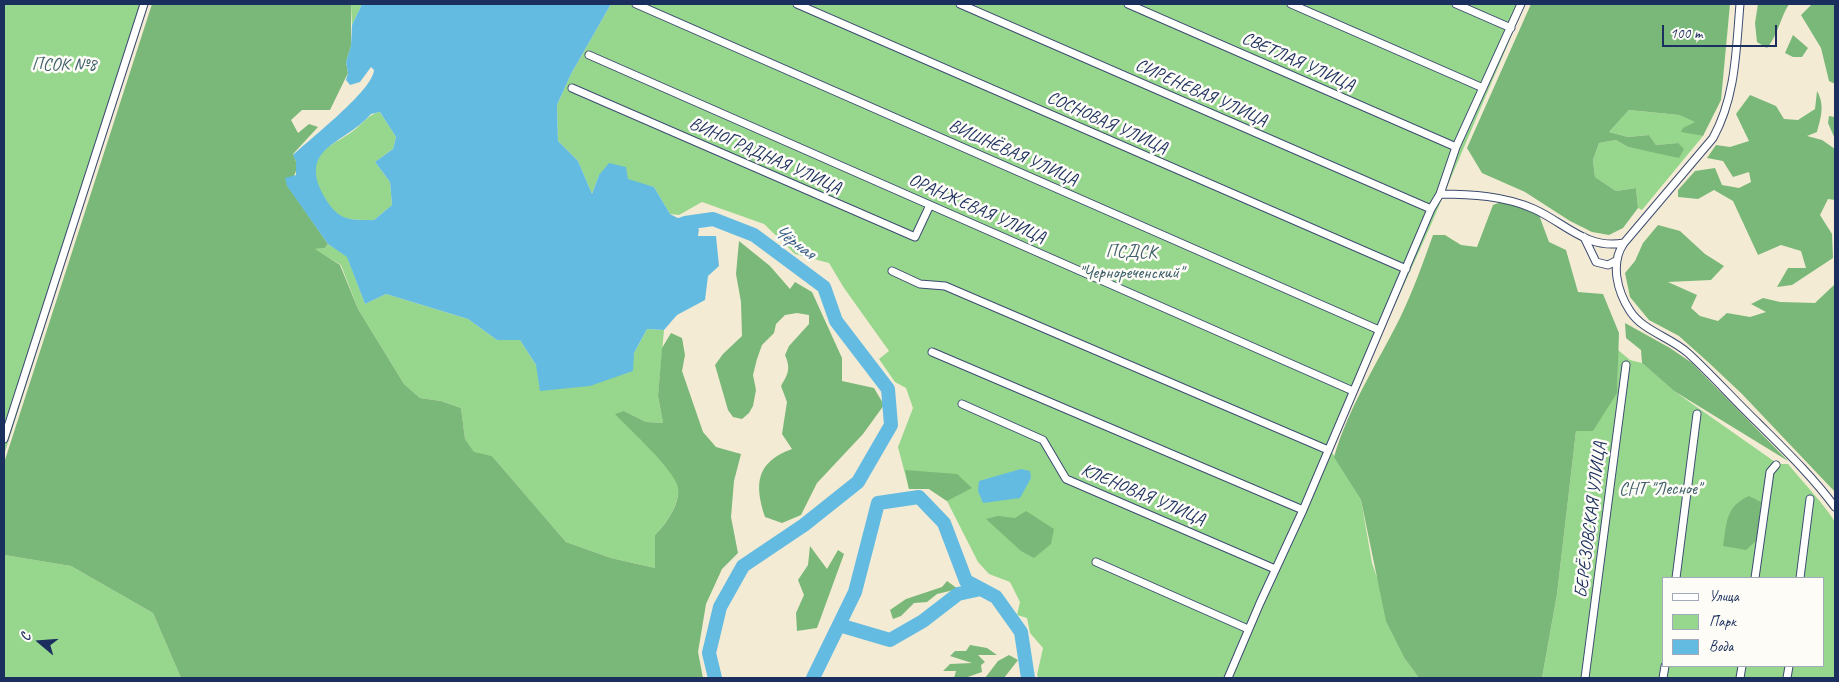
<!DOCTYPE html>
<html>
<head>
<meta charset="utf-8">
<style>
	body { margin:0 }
	#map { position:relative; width:1839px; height:682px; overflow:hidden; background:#f4ebd5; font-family:Caveat,sans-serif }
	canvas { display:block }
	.frame { position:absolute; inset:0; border:5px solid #1b2f5e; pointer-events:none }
	.legend { position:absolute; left:1662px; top:577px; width:162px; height:90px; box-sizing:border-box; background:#fdfcf7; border:1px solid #a3aaba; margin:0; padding:6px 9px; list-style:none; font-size:15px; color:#1b2f5e }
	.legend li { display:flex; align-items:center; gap:10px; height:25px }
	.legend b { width:25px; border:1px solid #a3aaba }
	.north { position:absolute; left:15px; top:617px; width:50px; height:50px; -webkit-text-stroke:4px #fdfcf7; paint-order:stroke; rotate:288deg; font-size:14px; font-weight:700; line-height:20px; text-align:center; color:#1b2f5e }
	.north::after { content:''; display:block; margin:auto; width:18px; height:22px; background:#1b2f5e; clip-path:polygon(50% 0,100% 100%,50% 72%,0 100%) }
	.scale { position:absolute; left:1662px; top:25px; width:115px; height:22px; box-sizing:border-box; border:2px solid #1b2f5e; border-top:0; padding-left:6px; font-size:15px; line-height:18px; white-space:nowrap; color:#1b2f5e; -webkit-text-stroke:4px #fdfcf7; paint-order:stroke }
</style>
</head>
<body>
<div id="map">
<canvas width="1839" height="682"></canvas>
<div class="frame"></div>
<ul class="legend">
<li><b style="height:6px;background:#fff"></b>Улица</li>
<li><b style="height:14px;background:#97d78d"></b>Парк</li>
<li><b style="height:14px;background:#64bbe1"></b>Вода</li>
</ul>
<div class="north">С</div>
<div class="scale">100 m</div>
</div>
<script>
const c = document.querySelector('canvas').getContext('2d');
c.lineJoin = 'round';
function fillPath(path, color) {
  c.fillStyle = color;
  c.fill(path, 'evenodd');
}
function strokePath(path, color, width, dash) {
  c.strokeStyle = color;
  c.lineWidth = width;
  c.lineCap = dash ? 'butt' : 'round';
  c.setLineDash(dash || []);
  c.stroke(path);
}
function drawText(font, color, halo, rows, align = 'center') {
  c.font = font + ' Caveat,sans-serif';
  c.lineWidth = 5;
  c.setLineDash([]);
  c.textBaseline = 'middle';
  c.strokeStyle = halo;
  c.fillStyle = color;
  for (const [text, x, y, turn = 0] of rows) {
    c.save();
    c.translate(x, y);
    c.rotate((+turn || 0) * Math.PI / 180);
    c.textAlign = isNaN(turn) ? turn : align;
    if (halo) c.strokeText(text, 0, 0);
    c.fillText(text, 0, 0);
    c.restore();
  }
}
fillPath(new Path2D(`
	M4,4H147L4,455Z
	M351,4H362L352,25Z
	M611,4H1525L1430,227L1330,449L1361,500L1372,563L1405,659L1419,678H1039L1037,675L1043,648L1030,633L1027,618L1017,615L1020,602L1010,582L989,574L978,562L947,501L929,489H909L898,447L913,408L906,388L895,382L879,359L889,351L844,288L829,263L795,254L764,224L702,202L679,215L670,214L654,187L599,175L592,194L578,161L558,141L557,105L571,74Z
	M1629,110L1679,115L1696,122L1684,132L1703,136L1642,210L1638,208L1636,188L1616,191L1595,177L1593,160L1599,143L1616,140L1628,147L1679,157L1678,143L1656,145L1649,135L1628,137L1609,132Z
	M380,112L396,137L393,149L375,162L390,182L392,205L374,220C362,220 343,221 333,212C323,203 310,172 317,160C325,145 340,141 353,131C363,124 368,114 380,112Z
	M328,244L347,256L365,304L386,294L468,319L497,340H520L536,365L634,353L647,329L664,330L658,396L663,423L646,422L624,411C635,426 676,471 678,487C680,505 666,524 655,535V568L611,558L566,542L492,456L474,453L465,439L461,408L441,401L420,398L404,384L358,309L341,265L314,249L325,248Z
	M1618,350L1630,360L1642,363L1674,391L1778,464H1788C1804,484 1822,501 1835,522V678H1542L1557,594L1576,431L1617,393ZM1663,578H1823V666H1663Z
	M4,555L71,566L153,613L181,678H4Z`), '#97d78d');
fillPath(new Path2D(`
	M152,4H351V46L346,62L348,73L330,110H302L291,120L298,133L309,124L318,127L293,154C300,167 296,176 287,185L328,244L325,248L315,249L340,265L358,309L404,384L420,398L441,401L461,408L465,439L474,452L492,456L566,542L611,558L655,568V535C666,524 680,505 678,488C676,471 628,428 615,414L624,411L646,422L663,423L658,396L662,348L671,333L682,338L685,355L682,371L703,432L716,447L741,454L734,481L731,517L738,553L722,569L706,604L698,652L703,678H181L153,613L71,566L4,555V463Z
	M1531,4H1730L1721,100L1703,136L1681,132L1683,128L1695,122L1679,115L1629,110L1609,132L1628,137L1649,135L1656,145L1678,143L1684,149L1679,158L1628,147L1616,140L1599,143L1593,160L1595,177L1616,191L1636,188L1638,208L1623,228L1609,235L1592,232L1570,221L1525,192L1482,173L1467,148Z
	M1758,4H1789C1780,18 1778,35 1767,48L1757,42L1755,23Z
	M1812,4H1835V84L1829,81L1821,48L1801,15Z
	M1793,35L1808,48L1802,57H1793L1785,53Z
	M1817,91C1825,105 1821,117 1817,132L1807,136L1822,140L1835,149V200L1828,199L1820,215L1832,234L1833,258L1792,285L1777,287L1788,268H1806L1801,251L1781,245L1758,255L1733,201L1714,190L1698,199L1678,197V190L1695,171L1715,168L1722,185L1739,188L1751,182L1749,172L1733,177L1723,161L1707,158L1716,145L1730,147L1749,141L1736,114L1750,95L1776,106L1784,119L1798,120L1815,109Z
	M1829,116L1835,117V139L1828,123Z
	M1501,202L1522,208L1539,215L1549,242L1566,250L1578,292L1603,294L1619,333L1617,393L1593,431H1576L1557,594L1542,678H1419L1405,659L1386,621L1361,500L1334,457C1349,406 1377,364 1400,318C1413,291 1423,263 1433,235H1445L1461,245L1477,247L1493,205Z
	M1658,225L1680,231L1705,254L1724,266L1711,280L1668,282L1697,295L1691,308L1700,316L1718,321L1727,313L1750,317L1766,312L1751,304L1763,298L1780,302L1815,303L1835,284V492L1742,394L1708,362L1679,336L1649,320L1630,297L1625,273L1635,261L1643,243Z
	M739,241L770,266L790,289L795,282L812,292L842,358V381L874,388L884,405L863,434L817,483L801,515L782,523L765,517C754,484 756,462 792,449L782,434L787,402L781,386C788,374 791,369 785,355L789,346L809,324V315L797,313L785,315L776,324L774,333L762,345L757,359L753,375L756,390L753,406L749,413L742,419L733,417L728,410L715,365L723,354L742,336L741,302L736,274Z
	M1625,323L1670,348L1692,363L1788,461L1674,391L1642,363L1641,350L1626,338Z
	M905,470L957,474L972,488L947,501L929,489H909Z
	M1749,496L1761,502L1757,540L1746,550L1723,546C1727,522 1725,507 1749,496Z
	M1026,511L1054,529L1051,544L1034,558L1021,551L986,519L998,516L1015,518Z
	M810,546L827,569L838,550L844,554L817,628L797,631L796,613L804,595L798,580L808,565Z
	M947,581L958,589L937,594L927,602L914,603L901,616L893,619L890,610L906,599L942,587Z
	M970,645L987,648L997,655H978L985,662L981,665L982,672L965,678H954L956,671H943L950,664L972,663L950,656L955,651H966Z
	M1009,655L1018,660L1004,678H985L998,661Z`), '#79b878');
fillPath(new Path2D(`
	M362,4H611L571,74L557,105L558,141L578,161L592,194L599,175L609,163L626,167L628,179L654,187L670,214L699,229L698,236H716L719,266L708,276L705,300L677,315L664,330L647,329L634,353L633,371L590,386L540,391L536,365L520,340H497L468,319L386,294L365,304L347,257L328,244L287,186L285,178L296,175V161L293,155C310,139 373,90 374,70L371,67L360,82L350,85L346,80L348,73L346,62L351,46L352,25ZM380,112L396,137L393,149L375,162L390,182L392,205L374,220C349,220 339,221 325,198C296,147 344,145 371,114Z
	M1021,469L1030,471L1031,478L1020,498L983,503L978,491L979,481Z`), '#64bbe1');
strokePath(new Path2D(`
	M668,229L685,223L713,219L754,235L824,287L836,321L888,389L891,425L858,482L804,525L743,566L720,607L709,653L715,678
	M839,625L890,640L923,621L958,594L981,589
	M813,678L855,592L878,503L919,497L944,523L966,581L996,597L1021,632L1028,678`), '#64bbe1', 14);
const minor = new Path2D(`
	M636,4L1379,330
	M797,4L1406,269
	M960,4L1431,209
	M1128,4L1456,147
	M1291,4L1483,88
	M1456,4L1511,28
	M589,55L1353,391
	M572,88L915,237L930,205
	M1440,194C1471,194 1505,196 1534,209C1565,223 1587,250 1624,243L1713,138C1736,96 1736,50 1740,4
	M1584,237L1596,262L1608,265L1616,261
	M1624,243C1610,263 1617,291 1630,311C1643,331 1670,337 1688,353C1712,375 1734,400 1758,423C1785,450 1812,476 1835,507
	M892,271L920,284L945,286L1328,450
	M932,352L1303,510
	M962,404L1043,440L1066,479L1275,569
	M4,439L144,4
	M1096,562L1248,629
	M1676,578L1697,414
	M1755,578L1770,472L1776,465
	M1800,578L1810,499
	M1228,678L1260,603L1303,510L1431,209L1440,194L1456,147L1521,4
	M1585,678L1626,365
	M1663,678L1665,666
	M1740,678L1742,666
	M1787,678L1789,666`);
strokePath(minor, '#3c4b70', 9);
strokePath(minor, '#fff', 7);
drawText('18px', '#1b2f5e', '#fdfcf7', [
	["СВЕТЛАЯ УЛИЦА",1298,62,24],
	["СИРЕНЕВАЯ УЛИЦА",1201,93,24],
	["СОСНОВАЯ УЛИЦА",1107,123,24],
	["ВИШНЁВАЯ УЛИЦА",1013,153,24],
	["ВИНОГРАДНАЯ УЛИЦА",765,156,24],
	["ОРАНЖЕВАЯ УЛИЦА",977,209,24],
	["КЛЕНОВАЯ УЛИЦА",1143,495,23],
	["БЕРЁЗОВСКАЯ УЛИЦА",1591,520,-83]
]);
drawText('18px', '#40616c', '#fdfcf7', [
	["ПСОК №8",64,65],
	["ПСДСК",1131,252],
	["\"Чернореченский\"",1131,273],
	["СНТ \"Лесное\"",1660,489]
]);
drawText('italic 19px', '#315985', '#fdfcf7', [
	["Чёрная",794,242,36]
]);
</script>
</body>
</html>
